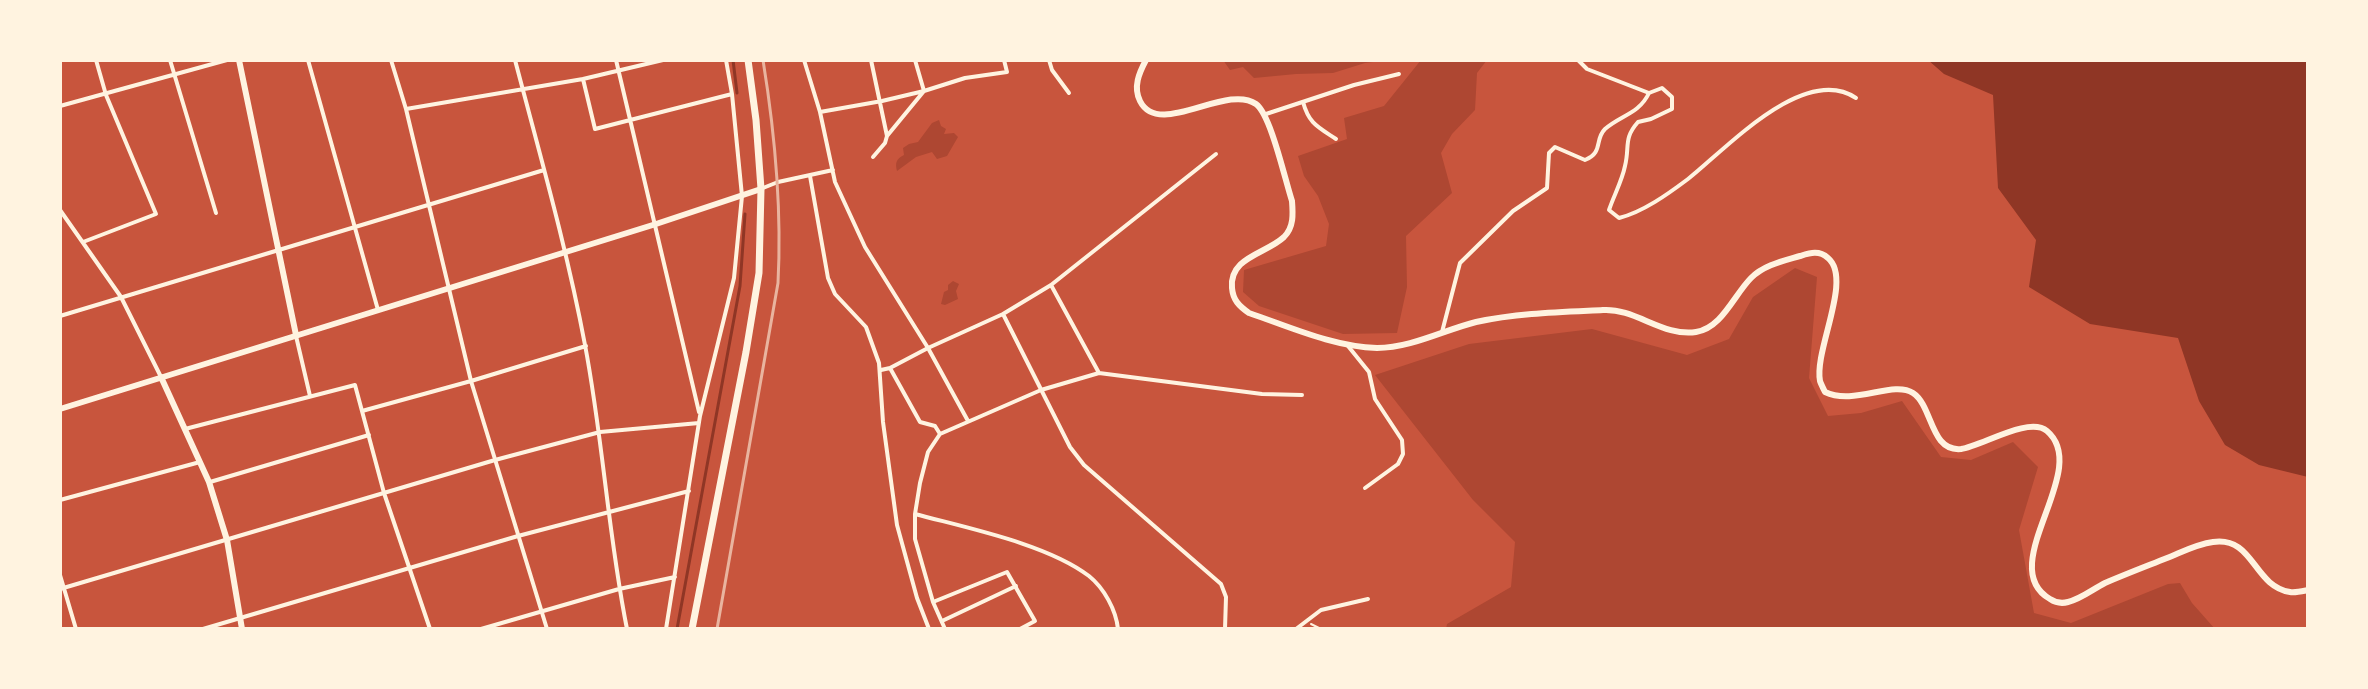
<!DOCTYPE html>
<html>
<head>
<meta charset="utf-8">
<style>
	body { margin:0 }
	#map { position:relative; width:2368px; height:689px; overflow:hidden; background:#c8553d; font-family:Barlow,sans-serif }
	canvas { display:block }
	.frame { position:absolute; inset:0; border:62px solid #fff3e0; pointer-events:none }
</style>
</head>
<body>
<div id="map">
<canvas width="2368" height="689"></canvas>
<div class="frame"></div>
</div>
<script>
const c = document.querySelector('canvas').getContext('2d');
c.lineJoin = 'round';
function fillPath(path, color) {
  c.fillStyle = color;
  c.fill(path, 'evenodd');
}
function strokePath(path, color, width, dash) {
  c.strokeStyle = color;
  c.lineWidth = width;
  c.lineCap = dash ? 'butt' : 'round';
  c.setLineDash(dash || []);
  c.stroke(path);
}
fillPath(new Path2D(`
	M1223,60H1389L1365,63L1333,73L1296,74L1254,78L1243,67L1230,70Z
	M1421,60H1487L1477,73L1475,110L1452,134L1441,153L1452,193L1406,236L1407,287L1397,333L1343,334L1259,306L1243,292L1244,270L1326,246L1329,224L1318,196L1304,176L1298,156L1347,139L1344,118L1384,106Z
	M939,120L941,126L946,129L944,134L954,133L958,137L947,156L937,159L932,152L916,157L897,171C895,163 896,159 904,155L903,148L909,144L918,142L932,123Z
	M1795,268L1817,277L1809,378L1828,416L1861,413L1902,401L1941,457L1971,460L2013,442L2038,467L2019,530L2034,613L2071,623L2168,584L2180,583L2192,603L2215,629H1446L1447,624L1511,587L1515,542L1473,500L1375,375L1469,344L1592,329L1687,355L1729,339L1753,297Z
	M953,281L959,284L956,291L958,299L945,305L941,304L944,292L948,290V285Z`), '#ae4732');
fillPath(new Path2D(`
	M1928,60H2308V477L2259,465L2225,445L2199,401L2178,338L2090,324L2029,287L2036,240L1998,188L1993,95L1944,74Z`), '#8f3625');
strokePath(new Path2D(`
	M733,60L737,93
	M677,629L740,286L745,214`), '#8f3625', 3);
strokePath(new Path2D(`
	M1311,624L1321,629`), '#fff3e0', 2);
strokePath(new Path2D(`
	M170,60L216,213
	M308,60L378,310
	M391,60L406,109L471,381L547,629
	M515,60C540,155 567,249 585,345C603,439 608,535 627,629
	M616,60L699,412
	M804,60L820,112L835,182L865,247L928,348L968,421
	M871,60L887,136
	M1049,60L1052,70L1069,93
	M1578,60L1587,69L1649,93
	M583,79L595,129L732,94
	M1303,102C1309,124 1318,127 1336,139
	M60,106L227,60
	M406,109L583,79L663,60
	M820,112L882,101L924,91L965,78L1007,72L1004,60
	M1266,114L1354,85L1399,74
	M873,157L885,143L887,136L924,91L915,60
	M810,176L828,278L835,294L866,327L879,363L883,422L897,525L917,598L929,629
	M763,188L778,182L833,170
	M60,210L121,297L161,377
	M83,242L156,214L106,95L96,60
	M1051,285L1099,373
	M1003,314L1070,447L1084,465L1221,584L1226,597L1225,629
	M60,316L544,170
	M1442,332L1460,263L1513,211L1547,188L1549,153L1555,147L1585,160C1604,152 1594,140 1605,129C1621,115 1639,114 1649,93L1662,88L1672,97V109L1651,119L1638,122C1623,139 1630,146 1625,166C1622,181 1614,195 1609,210L1619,218C1643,212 1668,194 1688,179C1725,150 1804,63 1856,98
	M296,336L310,396
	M1348,346L1369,372L1375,399L1402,440L1403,454L1398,464L1365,488
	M890,368L920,422L935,426L940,434
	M881,370L890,368L928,348L1003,314L1051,285L1216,154
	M362,411L471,381L586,346
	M185,429L355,385L384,493L430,629
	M210,482L369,435
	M60,500L200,462
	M915,514C967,528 1047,544 1089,576C1104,588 1116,610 1118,629
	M60,575L76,629
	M60,589L495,460L600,432L699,423
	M933,602L1007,572L1035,621L1020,629
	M942,621L1016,586
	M203,629L518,536L689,491
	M481,629L619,589L675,577
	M666,629L700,416L734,278L742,196L732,94L726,60
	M945,629L933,602L915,539V514L920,483L928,452L940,434L1041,390L1099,373L1262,394L1302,395
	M1296,629L1321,610L1368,599`), '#fff3e0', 4);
strokePath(new Path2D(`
	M239,60L296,335
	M1146,60C1139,73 1133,87 1140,101C1159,139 1226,83 1256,104C1271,115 1285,180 1292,201C1293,214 1294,227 1284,237C1266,254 1229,257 1232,288C1233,300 1239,306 1249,313C1290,327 1334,347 1377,348C1411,348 1444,330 1476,322C1517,313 1561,312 1603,310C1635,308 1663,337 1696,332C1722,328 1734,295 1751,278C1764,265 1783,261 1800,256C1810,253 1819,250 1828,258C1853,279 1814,350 1820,381C1821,384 1823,388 1825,392C1854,406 1893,380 1913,393C1933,406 1930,452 1961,449C1982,446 2029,416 2047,431C2093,470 1993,566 2050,599C2056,603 2061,604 2068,602C2081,599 2093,589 2105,583C2126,574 2147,566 2167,558C2182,552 2197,544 2213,542C2254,536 2253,586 2290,592C2295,593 2303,591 2308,590
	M161,377L209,482L227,540L242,629
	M60,409L656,224L761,189`), '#fff3e0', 6);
strokePath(new Path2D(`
	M692,629L746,352L759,273L761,189L756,120L748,60`), '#fff3e0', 7);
strokePath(new Path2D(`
	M717,629L778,283C782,208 775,134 763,60`), '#e9b49f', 3);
</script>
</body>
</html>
